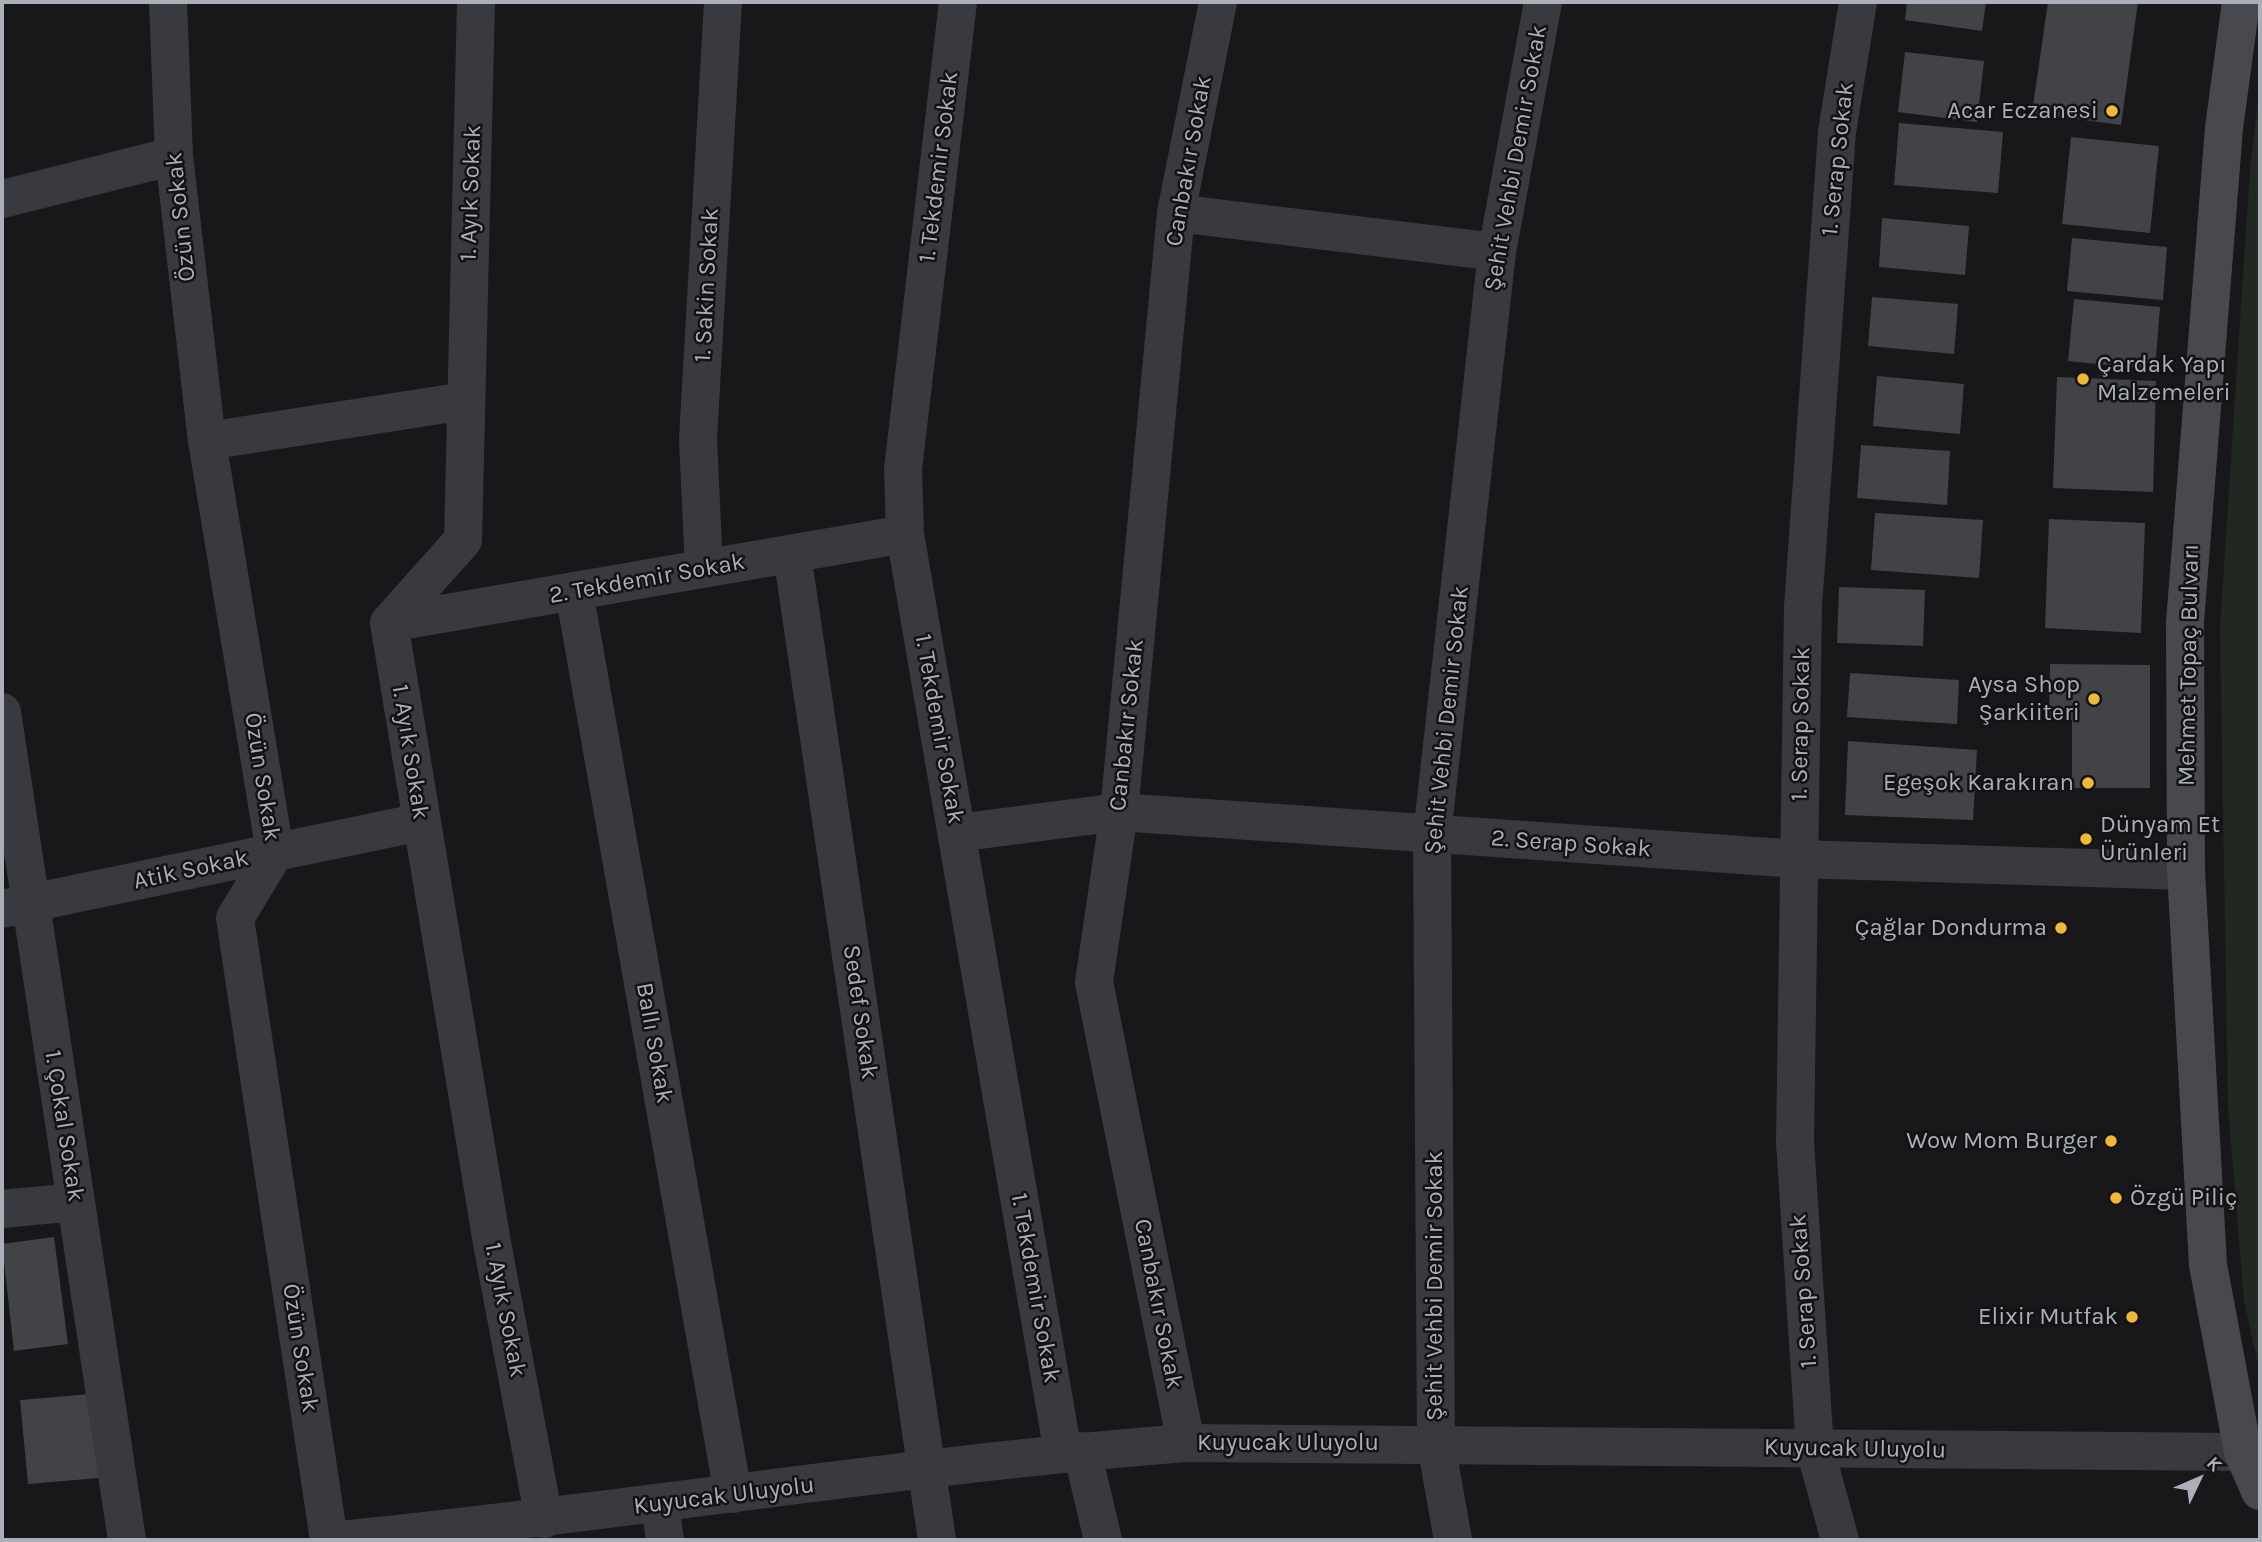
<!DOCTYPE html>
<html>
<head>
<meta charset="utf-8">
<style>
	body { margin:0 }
	#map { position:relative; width:2262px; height:1542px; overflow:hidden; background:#18181a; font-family:Karla,sans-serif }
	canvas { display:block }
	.frame { position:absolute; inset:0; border:4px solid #aaafba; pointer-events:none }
	.north { position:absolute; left:2164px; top:1444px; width:70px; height:70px; -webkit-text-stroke:5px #131315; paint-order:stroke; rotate:46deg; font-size:19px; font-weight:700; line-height:28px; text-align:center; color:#aaafba }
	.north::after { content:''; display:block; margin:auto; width:24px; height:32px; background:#aaafba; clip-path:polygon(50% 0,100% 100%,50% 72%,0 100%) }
</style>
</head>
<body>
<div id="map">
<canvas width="2262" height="1542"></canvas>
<div class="frame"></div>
<div class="north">K</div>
</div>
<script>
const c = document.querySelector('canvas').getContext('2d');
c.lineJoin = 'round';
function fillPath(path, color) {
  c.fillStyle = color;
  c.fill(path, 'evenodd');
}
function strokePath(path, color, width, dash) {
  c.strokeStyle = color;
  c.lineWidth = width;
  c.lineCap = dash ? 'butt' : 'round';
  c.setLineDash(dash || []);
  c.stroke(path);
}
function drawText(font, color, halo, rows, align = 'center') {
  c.font = font + ' Karla,sans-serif';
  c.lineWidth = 5;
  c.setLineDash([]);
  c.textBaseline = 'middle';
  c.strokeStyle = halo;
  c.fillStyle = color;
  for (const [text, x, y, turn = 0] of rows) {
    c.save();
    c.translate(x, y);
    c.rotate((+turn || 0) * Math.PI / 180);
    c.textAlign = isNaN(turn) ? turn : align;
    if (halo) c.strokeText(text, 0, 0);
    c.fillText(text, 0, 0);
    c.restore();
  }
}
fillPath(new Path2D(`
	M2260,83V1374L2244,1301L2228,1106L2220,627L2250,169Z`), '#202821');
fillPath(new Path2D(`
	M1907,2H1986L1982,31L1905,20Z
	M2048,2H2138L2121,125L2032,113Z
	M1905,52L1984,61L1977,122L1898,112Z
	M1899,123L2003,132L1998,193L1894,185Z
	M2071,137L2159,146L2150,233L2062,224Z
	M1882,218L1969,226L1965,275L1879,267Z
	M2072,238L2167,247L2163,300L2067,291Z
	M1872,297L1958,304L1954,354L1868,346Z
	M2074,299L2160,307L2155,370L2068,361Z
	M1877,376L1964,384L1960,434L1873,426Z
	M2057,377L2156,381L2153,492L2053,488Z
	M1861,445L1950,451L1947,505L1857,498Z
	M1875,513L1983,520L1979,578L1871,570Z
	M2049,519L2145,523L2141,633L2045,628Z
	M1839,587L1925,590L1923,646L1837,643Z
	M2050,664L2150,665V788H2072V720H2049Z
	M1850,673L1959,680L1957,724L1847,717Z
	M1848,741L1977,750L1973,820L1845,815Z
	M54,1237L68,1344L14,1351L2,1244Z
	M91,1394L99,1478L28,1484L20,1400Z`), '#424347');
strokePath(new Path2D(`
	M168,2L174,156L207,441L275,852L235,918L329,1540
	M476,2L463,540L389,623L492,1243L544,1519
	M958,2L903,469L905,534L1063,1453
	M2,199L174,156
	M1176,213L1497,252
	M207,441L465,401
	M792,554L937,1540
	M704,569L698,439L723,2
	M574,591L733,1494
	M389,623L905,534
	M2,712L127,1540
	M957,833L1119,812L1799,859L2186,871
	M2,909L421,822
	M2,1209L76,1202
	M1186,1443L1094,982L1119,812L1176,213L1218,2
	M1082,1451L1103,1540
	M660,1504L665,1540
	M1453,1540L1436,1444L1432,835L1497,252L1543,2
	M1840,1540L1815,1449L1795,1142L1803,606L1837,132L1858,2`), '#393a3f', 38);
strokePath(new Path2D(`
	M339,1540C622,1512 903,1465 1186,1443L2243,1452`), '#393a3f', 38);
strokePath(new Path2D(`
	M2241,2L2224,128L2185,622L2186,871L2208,1265L2243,1452L2260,1491`), '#47494f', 38);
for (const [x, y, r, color] of [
	[2112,111,7,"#f1b739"],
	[2083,379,7,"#f1b739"],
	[2094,699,7,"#f1b739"],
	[2088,783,7,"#f1b739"],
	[2086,839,7,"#f1b739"],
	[2061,928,7,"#f1b739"],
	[2111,1141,7,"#f1b739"],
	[2116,1198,7,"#f1b739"],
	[2132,1317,7,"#f1b739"]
]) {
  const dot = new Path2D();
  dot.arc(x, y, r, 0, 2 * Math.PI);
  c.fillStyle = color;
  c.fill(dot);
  strokePath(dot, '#131315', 2.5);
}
drawText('24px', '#aaafba', '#131315', [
	["Acar Eczanesi",2098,111],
	["Çardak Yapı",2097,365,"left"],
	["Malzemeleri",2097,393,"left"],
	["Aysa Shop",2080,685],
	["Şarkiiteri",2080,713],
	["Egeşok Karakıran",2074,783],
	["Dünyam Et",2100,825,"left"],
	["Ürünleri",2100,853,"left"],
	["Çağlar Dondurma",2047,928],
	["Wow Mom Burger",2097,1141],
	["Özgü Piliç",2130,1198,"left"],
	["Elixir Mutfak",2118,1317]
], 'right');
drawText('24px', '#aaafba', '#131315', [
	["Şehit Vehbi Demir Sokak",1516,158,-80],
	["1. Serap Sokak",1838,159,-84],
	["Canbakır Sokak",1189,161,-80],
	["1. Tekdemir Sokak",939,167,-83],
	["1. Ayık Sokak",471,193,-88],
	["Özün Sokak",181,217,-96],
	["1. Sakin Sokak",707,285,-87],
	["2. Tekdemir Sokak",647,579,-10],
	["Mehmet Topaç Bulvarı",2189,665,-89],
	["Şehit Vehbi Demir Sokak",1447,720,-84],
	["1. Serap Sokak",1801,724,-89],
	["Canbakır Sokak",1127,725,-84],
	["1. Tekdemir Sokak",939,729,80],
	["1. Ayık Sokak",410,752,81],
	["Özün Sokak",262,777,81],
	["2. Serap Sokak",1571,844,4],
	["Atik Sokak",191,870,-12],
	["Sedef Sokak",860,1012,82],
	["Ballı Sokak",654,1043,80],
	["1. Çokal Sokak",64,1126,81],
	["Şehit Vehbi Demir Sokak",1435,1286,-90],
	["1. Tekdemir Sokak",1035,1288,80],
	["1. Serap Sokak",1804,1291,-94],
	["Canbakır Sokak",1158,1304,79],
	["1. Ayık Sokak",505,1310,79],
	["Özün Sokak",300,1348,81],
	["Kuyucak Uluyolu",1288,1443],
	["Kuyucak Uluyolu",1855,1449,1],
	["Kuyucak Uluyolu",724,1496,-7]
]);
</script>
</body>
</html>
